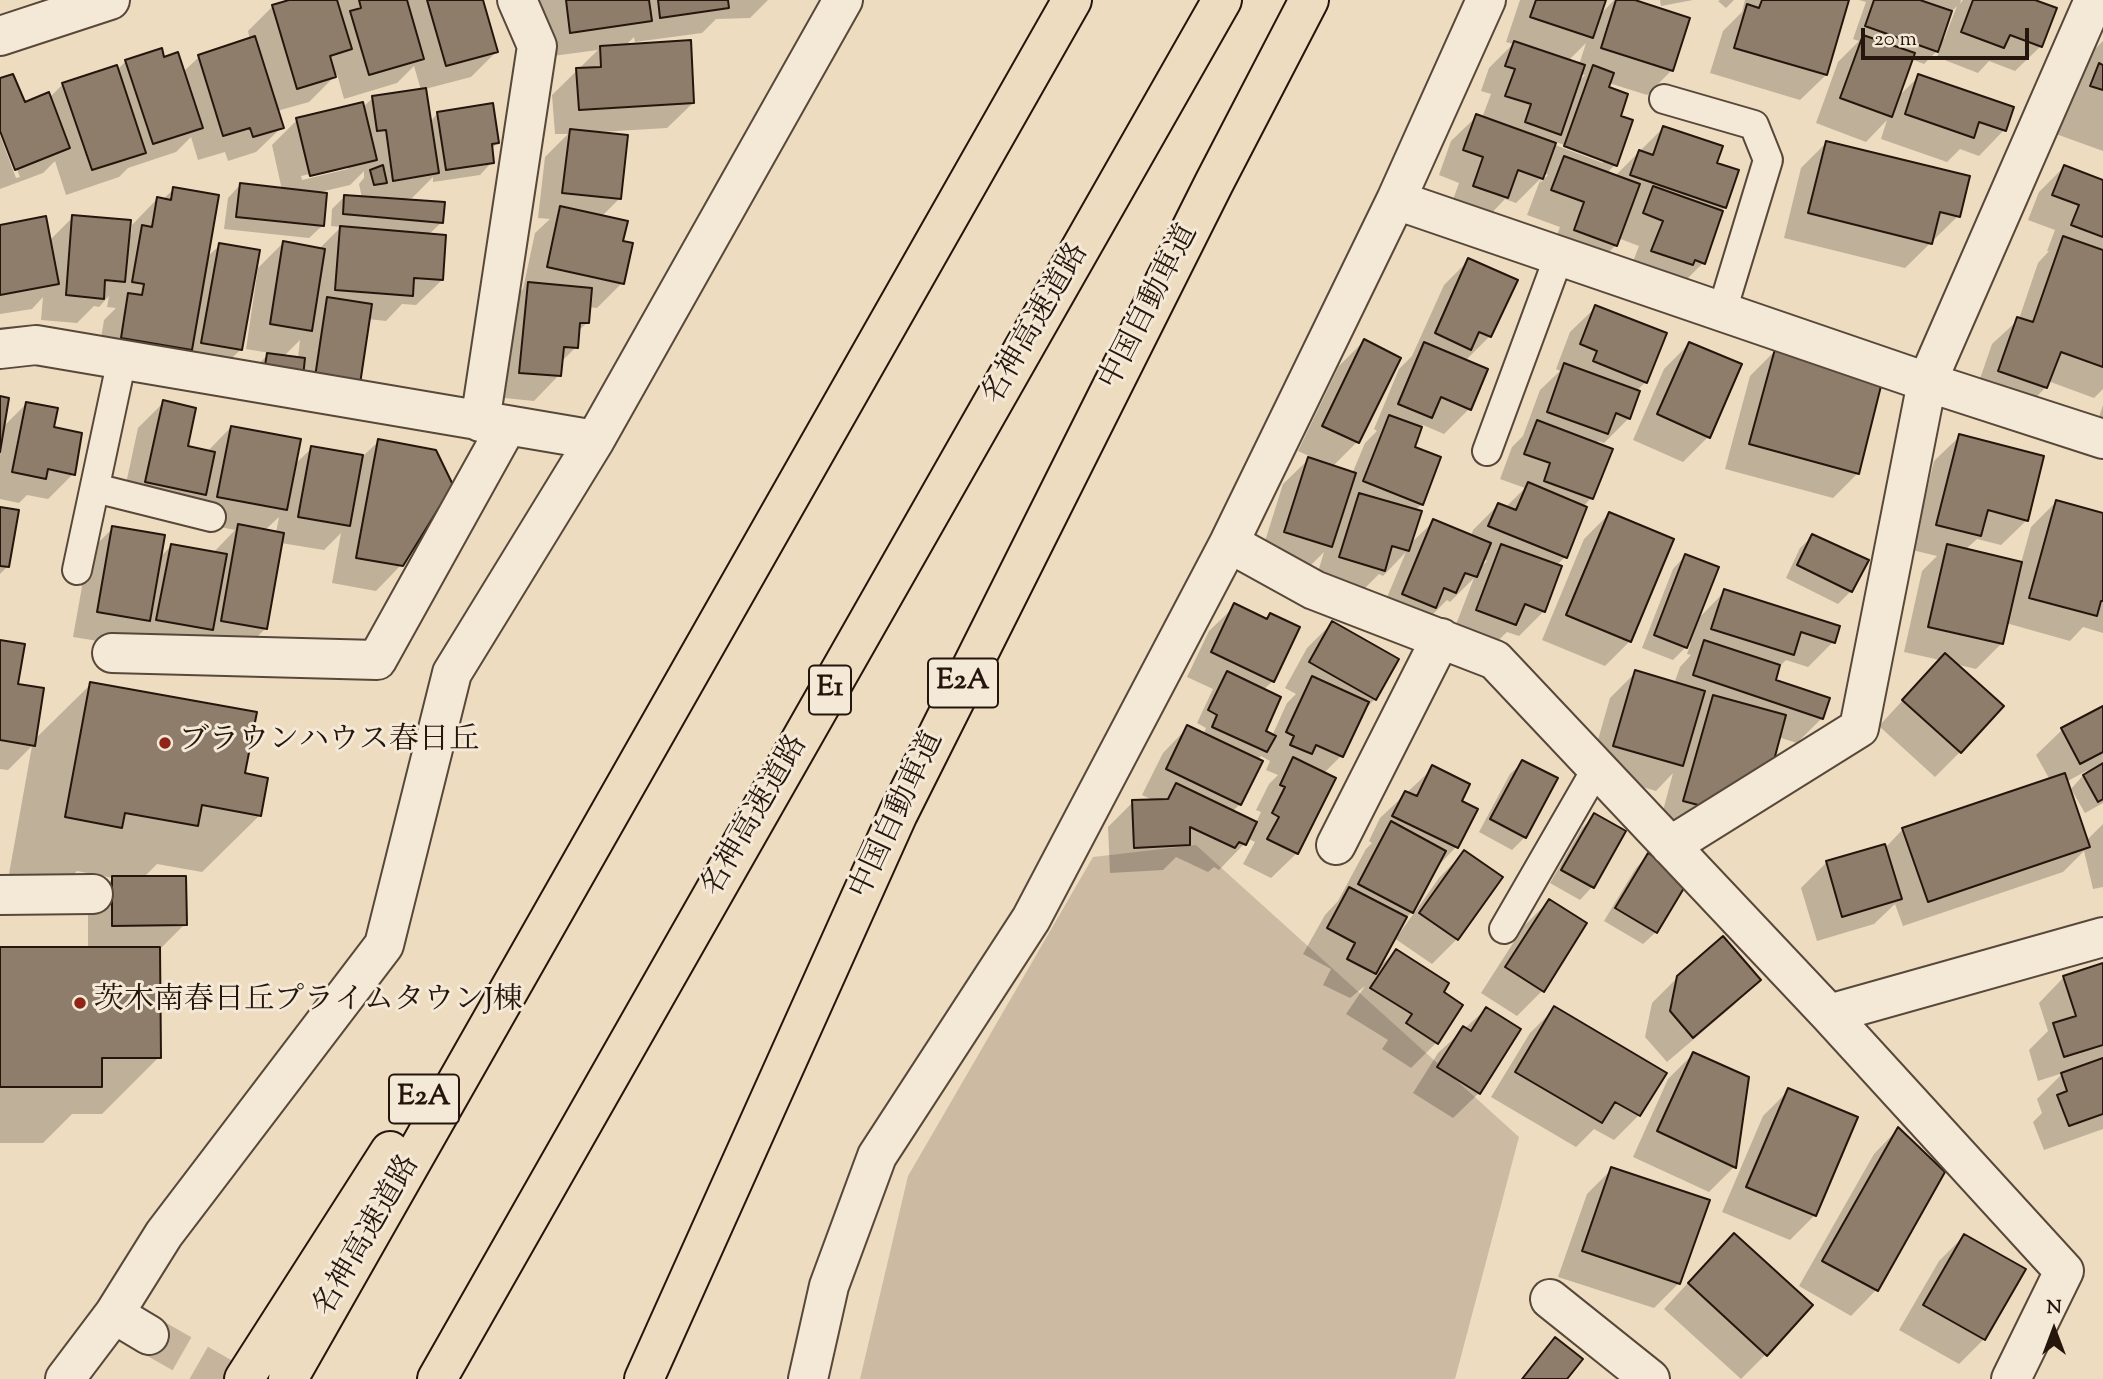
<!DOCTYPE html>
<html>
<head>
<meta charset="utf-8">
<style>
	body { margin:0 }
	#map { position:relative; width:2103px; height:1379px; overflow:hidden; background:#eedcc0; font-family:"Sorts Mill Goudy",serif }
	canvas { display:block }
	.north { position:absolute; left:2019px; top:1295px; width:70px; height:70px; -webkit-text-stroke:5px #f4e8d6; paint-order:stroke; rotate:0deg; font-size:19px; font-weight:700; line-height:28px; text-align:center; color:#25160d }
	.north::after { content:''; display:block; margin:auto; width:24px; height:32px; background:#25160d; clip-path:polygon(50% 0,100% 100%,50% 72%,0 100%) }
	.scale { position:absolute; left:1861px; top:28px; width:168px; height:32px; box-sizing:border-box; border:4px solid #25160d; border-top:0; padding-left:9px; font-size:21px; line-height:24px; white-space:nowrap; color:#25160d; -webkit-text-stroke:5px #f4e8d6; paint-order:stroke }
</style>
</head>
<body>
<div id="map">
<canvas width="2103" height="1379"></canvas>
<div class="north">N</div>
<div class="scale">20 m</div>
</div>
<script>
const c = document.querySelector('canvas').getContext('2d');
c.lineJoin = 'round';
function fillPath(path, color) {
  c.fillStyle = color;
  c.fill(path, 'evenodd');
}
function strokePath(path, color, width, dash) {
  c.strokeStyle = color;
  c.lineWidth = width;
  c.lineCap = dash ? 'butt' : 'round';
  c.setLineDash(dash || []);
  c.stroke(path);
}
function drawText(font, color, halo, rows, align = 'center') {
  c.font = font + ' "Sorts Mill Goudy","Noto Serif JP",serif';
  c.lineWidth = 6;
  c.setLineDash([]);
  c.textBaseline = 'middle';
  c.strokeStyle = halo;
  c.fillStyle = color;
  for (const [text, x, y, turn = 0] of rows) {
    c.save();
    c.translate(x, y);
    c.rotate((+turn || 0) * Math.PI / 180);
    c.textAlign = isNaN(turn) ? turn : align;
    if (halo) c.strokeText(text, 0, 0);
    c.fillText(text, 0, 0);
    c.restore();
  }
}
fillPath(new Path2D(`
	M1196,845L1519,1137L1455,1379H860L908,1176L1093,857Z`), '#ccbaa2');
fillPath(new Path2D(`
	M295,0H481L496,52L471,77L425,89L430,122L438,113L497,143L491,150L492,162L480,175L433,182V177L412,198L403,199L442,222L428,235L442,280L416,305L402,304L386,321L368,319L358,383L255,367L270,353L246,349L258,268L283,243L319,249L341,227L331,226L332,209L345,196L362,198L359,184L364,178V171L350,185L316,193L322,226L309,238L224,229L228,198L240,185L282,190L272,145L297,120L363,107L373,98L421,90L414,66L397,83L344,99L337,74L309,102L277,111L282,127L256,152L228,161L225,152L198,160L191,137L176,152L128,168L119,177L66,195L55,161L43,173L0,189V135L16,178L20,177L0,126V80L24,104L49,98L63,84L117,70L126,61L163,59L183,72L199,57L250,40L248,31L273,6ZM348,165V169L302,180L301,176ZM300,340L298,358L283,357Z
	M538,0H768L750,18L716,19L702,33L635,42L634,37L625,46L693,103L667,128L599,132L619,199L601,217L621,243L622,283L597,308L589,307L588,322L577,332L576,347L560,363L559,375L534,401L495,397L503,309L523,289L535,233L550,219L538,218L545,157L568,134H555L552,95L598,50L545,57Z
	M1520,0H1604L1599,16L1614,0H1629L1672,70L1647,95L1609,83L1607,88L1618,118L1615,165L1606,174L1614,177L1663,128L1715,164L1725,207L1720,212L1703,263L1678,288L1627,277L1639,246L1618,238L1616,245L1591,270L1550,255L1560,227L1527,215L1541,178L1516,203L1505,199L1482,223L1449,211L1459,183L1439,175L1451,141L1477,116L1482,118L1491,94L1481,91L1489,68L1513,44L1506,42ZM1586,43L1579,65L1568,61ZM1580,74L1585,75L1577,83ZM1556,142L1603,159V163L1555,145ZM1543,173L1548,175L1540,183Z
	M1660,0H1693L1661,6Z
	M1720,0H1734L1726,8L1718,1Z
	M1745,0H1848L1826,75L1800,100L1710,73L1723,31L1742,12Z
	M1859,0H1961L1960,4L1963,0H2030L2041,46L2015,71L1989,61L1978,73L1937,57L1941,47L1924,64L1911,59L1898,97L1919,76L2004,130L1979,156L1960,149L1947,162L1881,139L1887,120L1866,142L1816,123L1838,62L1859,41L1853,39L1866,2ZM1957,6L1944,39L1941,38L1950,13Z
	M2103,41V151L2056,134L2081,63Z
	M1826,143L1958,216L1905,268L1784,238L1801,168Z
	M2064,167L2103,182V389L2094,398L2048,381L2046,387L2021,413L1974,396L1992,344L2019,319L2038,263L2049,251H2047L2055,230L2028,220L2039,192Z
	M174,189L206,258L220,245L241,349L215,375L97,363L104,320L116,308L107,307L109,296L99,307L94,306L77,323L41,320L43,297L32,309L0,314V227L49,241L73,217L131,235L132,225L157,199L162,200Z
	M1469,260L1490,336L1465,361L1469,409L1444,434L1423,425L1420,428L1412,448L1422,504L1414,511L1409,545L1434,521L1471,536L1473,530L1498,505L1505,508L1525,488L1500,479L1512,447L1523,436L1540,390L1560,371L1556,369L1570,332L1596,307L1646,382L1636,391L1629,418L1604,443L1598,441L1596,444L1591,498L1583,507L1565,557L1556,566L1544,611L1519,636L1507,632L1489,649L1452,635L1474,578L1450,602L1447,600L1430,617L1378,619L1406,552L1383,576L1379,574L1358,595L1315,582L1324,552L1305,571L1260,557L1283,484L1311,457L1298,451L1339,366L1364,341L1399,358L1357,442L1332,467L1352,474L1365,443L1377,431L1374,429L1399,369L1412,356L1444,285ZM1483,559L1487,561L1479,569Z
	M1689,344L1708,437L1683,462L1633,440L1664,369Z
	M1775,351L1858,473L1833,498L1725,469L1750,376Z
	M0,398L2,428L26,404L52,429L73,474L48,499L27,495L19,503L0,499Z
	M164,402L186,447L207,452L231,427L294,465L312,448L362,457L379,441L401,565L376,591L332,583L341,533L324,550L281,543L265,629L240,654L123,645L73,637L88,553L113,528L159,558L171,546L213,553L235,530L121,507L138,428ZM279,517L276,533L264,531Z
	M2103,405V418L2099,417Z
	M1960,436L2027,520L2001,545L1977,539L1965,550L2021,563L2031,527L2056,502L2103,515V633L2083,627L2070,641L2006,623L2001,644L1976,669L1955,664L1960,752L1935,777L1879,726L1940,660L1904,652L1922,571L1937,556L1912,550L1934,461Z
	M0,509L8,566L0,574Z
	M1609,514L1630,641L1605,666L1542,640L1584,539Z
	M1813,536L1851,591L1838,604L1786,578L1800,548Z
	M1685,556L1697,620L1725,591L1833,642L1808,667L1786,660L1777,669L1773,681L1822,718L1797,743L1778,737L1675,831L1659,826L1673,773L1656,791L1589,771L1610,698L1636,672L1674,684L1680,667L1691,655L1687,654L1691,642L1673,660L1642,648L1673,569Z
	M1235,606L1265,620L1270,615L1273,681L1263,690V732L1272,736L1287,703L1296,694L1285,688L1307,648L1332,623L1375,699L1362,712L1341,756L1323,774L1297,853L1271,878L1243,864L1255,842L1247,838L1244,844L1219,870L1214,867L1208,872L1176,857L1163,870L1110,873L1108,827L1133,802L1155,801L1142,795L1163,753L1188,727L1203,735L1206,728L1197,723L1213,689L1187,677L1209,631ZM1261,756L1270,761L1266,770L1278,775L1269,784L1256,810L1261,812L1256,823L1232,812L1240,804L1260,762L1257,760Z
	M0,642L34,740L91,684L243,774L260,815L202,872L157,864L143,878L185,924L160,949L159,1057L102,1114H72L43,1143H0V949H88V903L113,878L77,871L63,884L9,874L32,746L8,770L0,769Z
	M2103,708V803L2085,813L2071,789L2088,770L2066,782L2086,841L2103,824V887L2093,889L2084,851L2063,872L1903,926L1895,904L1874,924L1817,941L1801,888L1826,863L1884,846L1885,848L1903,829L2050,780L2036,755L2062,730Z
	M1523,762L1525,837L1512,850L1479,832L1510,774Z
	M1433,768L1459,802L1475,810L1456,847L1435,869L1413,911L1415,912L1439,878L1464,852L1457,939L1432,964L1394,938L1378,968L1396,951L1441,992L1436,1043L1411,1068L1382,1049L1388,1040L1346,1014L1365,986L1350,998L1323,985L1331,969L1303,954L1325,915L1338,901L1366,849L1372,843L1369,841L1380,818ZM1412,912L1414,913L1397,937L1395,936L1403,921Z
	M1595,815L1624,831L1592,887L1580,900L1550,883L1582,828Z
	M1648,855L1656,932L1643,944L1604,921L1636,868Z
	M1549,901L1542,991L1517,1016L1481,993L1524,926Z
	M2103,965V1129L2044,1150L2033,1122L2042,1113L2037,1099L2063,1073L2038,1081L2029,1050L2048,1031L2039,1003L2064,977Z
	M1678,977L1759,979L1734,1005L1667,1062L1645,1037L1652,1003Z
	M1555,1008L1639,1115L1614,1140L1594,1129L1576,1147L1491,1097L1530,1033Z
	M1486,1009L1479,1093L1453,1118L1413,1093L1438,1053Z
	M1693,1054L1734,1167L1709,1192L1633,1157L1668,1079Z
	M1788,1091L1815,1215L1790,1240L1722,1212L1763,1116Z
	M1898,1129L1942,1173L1876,1290L1851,1316L1799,1286L1874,1154Z
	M1612,1169L1679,1283L1654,1308L1558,1277L1587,1194Z
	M1964,1236L1984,1339L1959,1364L1899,1330L1939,1261Z
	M1709,1260L1766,1354L1741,1379L1664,1309Z`), '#0003');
const building = new Path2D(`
	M289,0H337L352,49L330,56L336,77L297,89L272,5Z
	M359,0H407L424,59L369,75L350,11L361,8Z
	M427,0H483L498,52L446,66Z
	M566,0H649L652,21L570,33Z
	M658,0H728L729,8L660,18Z
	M1536,0H1606L1593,38L1530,17Z
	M1616,0H1635L1690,18L1673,71L1601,48Z
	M1762,0H1849L1827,75L1734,48L1747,4L1759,8Z
	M1874,0H1920L1952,11L1938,52L1865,26Z
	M1973,0H2035L2057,8L2042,47L2010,35L2004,48L1961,32Z
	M1863,35L1915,53L1892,117L1840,98Z
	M255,36L284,128L253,137L250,128L223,136L198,55Z
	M691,40L694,103L579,110L576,68L601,67L600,46Z
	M1514,41L1585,65L1561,135L1525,122L1531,104L1505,96L1515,69L1505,66Z
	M162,48L164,57L178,52L203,128L153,144L125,60Z
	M2099,63L2103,65V90L2090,86Z
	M117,65L146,153L92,170L62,83Z
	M1593,65L1614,73L1609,87L1628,94L1621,116L1633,120L1617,166L1564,146Z
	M13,74L25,102L49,92L70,148L15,170L0,131V78Z
	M1918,74L2014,107L2006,131L1979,122L1974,138L1905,114Z
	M426,88L439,173L393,181L386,130L377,131L372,96Z
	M363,102L377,160L310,176L296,118Z
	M493,103L499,143L492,144L494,163L446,170L437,112Z
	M1476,114L1556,143L1543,179L1518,170L1508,198L1473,186L1483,157L1463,150Z
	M1663,126L1723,146L1717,163L1739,170L1726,208L1630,175L1639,150L1653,155Z
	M570,129L628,135L621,199L562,193Z
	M1826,141L1970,176L1960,217L1940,212L1932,244L1808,213Z
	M1564,156L1640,184L1617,246L1574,230L1584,202L1551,190Z
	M383,165L387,183L374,185L370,170Z
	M2064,165L2103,180V237L2071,225L2079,205L2052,195Z
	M240,183L327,193L324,226L236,217Z
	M1653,186L1723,211L1705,264L1695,260L1693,265L1651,251L1663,221L1643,213Z
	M173,187L219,195L192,350L121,338L128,293L142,295L144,284L132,282L142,225L152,227L157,197L171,200Z
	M344,195L445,202L443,223L343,214Z
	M560,206L628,221L623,241L633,243L624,284L547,267Z
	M72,215L131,220L125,282L105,280L104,299L66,295Z
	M46,216L59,284L0,295V225Z
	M340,226L446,235L443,280L414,278L413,296L335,290Z
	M2063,236L2103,250V367L2061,352L2047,388L1998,371L2017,317L2033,322Z
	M283,241L325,249L312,331L270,324Z
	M219,243L260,250L242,350L201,343Z
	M1468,258L1518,280L1491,337L1479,332L1471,350L1435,333Z
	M528,282L592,288L589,323H580L578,348L564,347L561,376L519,373Z
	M327,297L372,304L360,384L315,377Z
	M1595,305L1667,333L1647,383L1593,361L1597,351L1580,344Z
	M1364,339L1401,358L1359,443L1322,426Z
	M1424,342L1488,369L1471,410L1441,397L1432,418L1398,404Z
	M1689,342L1742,364L1710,438L1657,414Z
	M1775,349L1881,386L1859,474L1749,444Z
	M267,353L305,358L303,377L264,372Z
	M1564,363L1640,391L1630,419L1616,413L1608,434L1547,412Z
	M0,396L9,398L0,452Z
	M163,400L196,408L188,446L215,452L206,495L145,482Z
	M26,402L58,408L54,427L82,433L75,475L48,469L46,479L12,472Z
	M1389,415L1422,427L1415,447L1441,457L1423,505L1363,481Z
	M1537,420L1613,449L1593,499L1544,481L1550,463L1524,454Z
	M231,426L301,439L287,510L217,497Z
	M1959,434L2044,456L2028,521L1988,510L1981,536L1936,525Z
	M378,439L436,450L453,485L403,566L356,558Z
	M311,446L363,455L350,526L298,517Z
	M1308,457L1356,473L1332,547L1284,532Z
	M1528,482L1587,507L1567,558L1488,526L1498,503L1516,510Z
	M1359,493L1422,511L1409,551L1392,546L1385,571L1339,557Z
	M2056,500L2103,513V601H2101L2097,616L2029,598Z
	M0,507L19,510L9,567L0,566Z
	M1609,512L1674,539L1631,642L1566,615Z
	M1433,519L1491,543L1477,577L1465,573L1456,593L1444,588L1436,608L1402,594Z
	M238,524L284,533L267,629L221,621Z
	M112,526L165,535L150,621L97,612Z
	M1812,534L1869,560L1852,592L1797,565Z
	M171,544L227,554L213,630L156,620Z
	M1501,544L1562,566L1545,612L1525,604L1516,625L1476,610Z
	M1947,544L2022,562L2003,644L1928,627Z
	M1685,554L1719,567L1687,648L1654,635Z
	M1724,589L1840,626L1835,643L1801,632L1794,655L1711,629Z
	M1234,603L1267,619L1270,613L1300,627L1274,682L1211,652Z
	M1332,621L1399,659L1376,700L1309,662Z
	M0,640L25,644L18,684L44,688L35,746L0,740Z
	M1704,640L1780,665L1776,680L1830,698L1823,719L1693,675Z
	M1945,653L2004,706L1961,753L1902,700Z
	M1635,670L1705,691L1683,766L1613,746Z
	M1227,671L1281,697L1266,731L1276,736L1267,752L1212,727L1217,715L1208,710Z
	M1312,676L1369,702L1343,757L1316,745L1312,754L1290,745L1294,736L1286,732Z
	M90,682L257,712L245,773L268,778L261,816L202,805L198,826L125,813L122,828L65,817Z
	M1713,695L1786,715L1773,764L1702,806L1683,801Z
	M2103,706V752L2080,764L2061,728Z
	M1187,725L1263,761L1241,805L1166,769Z
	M1293,757L1336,778L1298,854L1267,839L1279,817L1272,813L1285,787L1280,785Z
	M1522,760L1558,778L1526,838L1490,819Z
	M2103,763V799L2098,802L2083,775Z
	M1432,765L1470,784L1462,801L1478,809L1458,848L1392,816L1405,791L1417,796Z
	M2065,773L2090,847L1928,902L1902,828Z
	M1176,783L1257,822L1246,845L1239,842L1235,848L1190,827V845L1134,848L1132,800L1168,799Z
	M1594,813L1626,831L1594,888L1561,870Z
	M1391,821L1446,851L1413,913L1358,884Z
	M1885,844L1902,899L1842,917L1826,861Z
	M1464,850L1503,877L1458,940L1419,913Z
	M1648,853L1690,878L1657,933L1615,908Z
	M112,876H186L187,925L112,926Z
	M1349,887L1407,917L1376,974L1347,959L1355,943L1327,928Z
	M1549,899L1587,923L1544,992L1505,967Z
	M1723,936L1761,980L1693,1038L1670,1011L1677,976Z
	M0,947H160L161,1058H102V1087H0Z
	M1396,949L1449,983L1444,992L1463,1005L1438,1044L1406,1023L1412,1014L1370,988Z
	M2103,963V1045L2064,1057L2053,1023L2076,1016L2063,976Z
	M1554,1006L1667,1073L1640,1116L1615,1102L1602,1123L1515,1072Z
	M1486,1007L1521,1029L1480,1094L1437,1067L1463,1026L1471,1031Z
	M1693,1052L1749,1077L1736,1168L1657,1131Z
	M2103,1058V1114L2069,1126L2057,1095L2067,1091L2061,1073Z
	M1788,1088L1858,1117L1816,1216L1746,1187Z
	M1898,1127L1945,1172L1878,1291L1822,1261Z
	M1611,1167L1710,1200L1680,1284L1582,1251Z
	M1734,1233L1813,1305L1767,1356L1688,1283Z
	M1964,1234L2026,1269L1985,1340L1923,1305Z
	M1555,1337L1583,1359L1567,1379H1522Z`);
fillPath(building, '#8e7d6a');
strokePath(building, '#25160d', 2);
strokePath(new Path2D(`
	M149,1335L226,1379`), '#c6b49c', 38, [38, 19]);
const lane = new Path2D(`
	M1664,99L1754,125L1768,160L1722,311
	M1487,451L1559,256
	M95,488L211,517
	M77,570L122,359
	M1504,929L1597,768`);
const street = new Path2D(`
	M0,36L110,0
	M1396,200L1927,382L2103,439
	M0,349L36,345L595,440
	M480,422L537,46L517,0
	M1229,543L1314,590L1495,660L1829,1014L2064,1271L2011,1379
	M112,653L377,660L507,426
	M1336,845L1441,638
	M1670,846L1859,728L1927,382L2094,0
	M0,895L93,894
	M1829,1014L2103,937
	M1550,1299L1650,1379
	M114,1314L149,1335
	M65,1379L114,1314L164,1234L384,945L452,673L595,440L843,0
	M808,1379L829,1286L877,1156L1031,919L1229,543L1396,200L1486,0`);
const highway = new Path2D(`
	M244,1379L390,1151
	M288,1379L1072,0
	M437,1379L1222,0
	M644,1379L898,814L1214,183L1309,0`);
strokePath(lane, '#57483a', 32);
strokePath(street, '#57483a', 42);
strokePath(highway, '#25160d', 42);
strokePath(lane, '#f4e8d6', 28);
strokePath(street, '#f4e8d6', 38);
strokePath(highway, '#eedcc0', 38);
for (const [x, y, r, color] of [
	[165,743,7,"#8f2418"],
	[80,1003,7,"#8f2418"]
]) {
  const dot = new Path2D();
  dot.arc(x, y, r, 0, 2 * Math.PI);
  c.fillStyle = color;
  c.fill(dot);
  strokePath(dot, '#f4e8d6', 2.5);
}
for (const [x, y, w] of [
	[963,683,70],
	[830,690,42],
	[424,1099,70]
]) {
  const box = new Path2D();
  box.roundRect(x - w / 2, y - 24.5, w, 49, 5);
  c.fillStyle = '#f4e8d6';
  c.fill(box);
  strokePath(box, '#25160d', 2);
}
drawText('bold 28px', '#25160d', null, [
	["E2A",963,683],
	["E1",830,690],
	["E2A",424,1099]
]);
drawText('30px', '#25160d', '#f4e8d6', [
	["中国自動車道",1151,308,-63],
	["名神高速道路",1038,325,-60],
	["中国自動車道",899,816,-65],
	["名神高速道路",757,817,-60],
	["名神高速道路",369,1237,-60]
]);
drawText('30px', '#25160d', '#f4e8d6', [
	["ブラウンハウス春日丘",179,743],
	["茨木南春日丘プライムタウンJ棟",94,1003]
], 'left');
</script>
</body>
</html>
